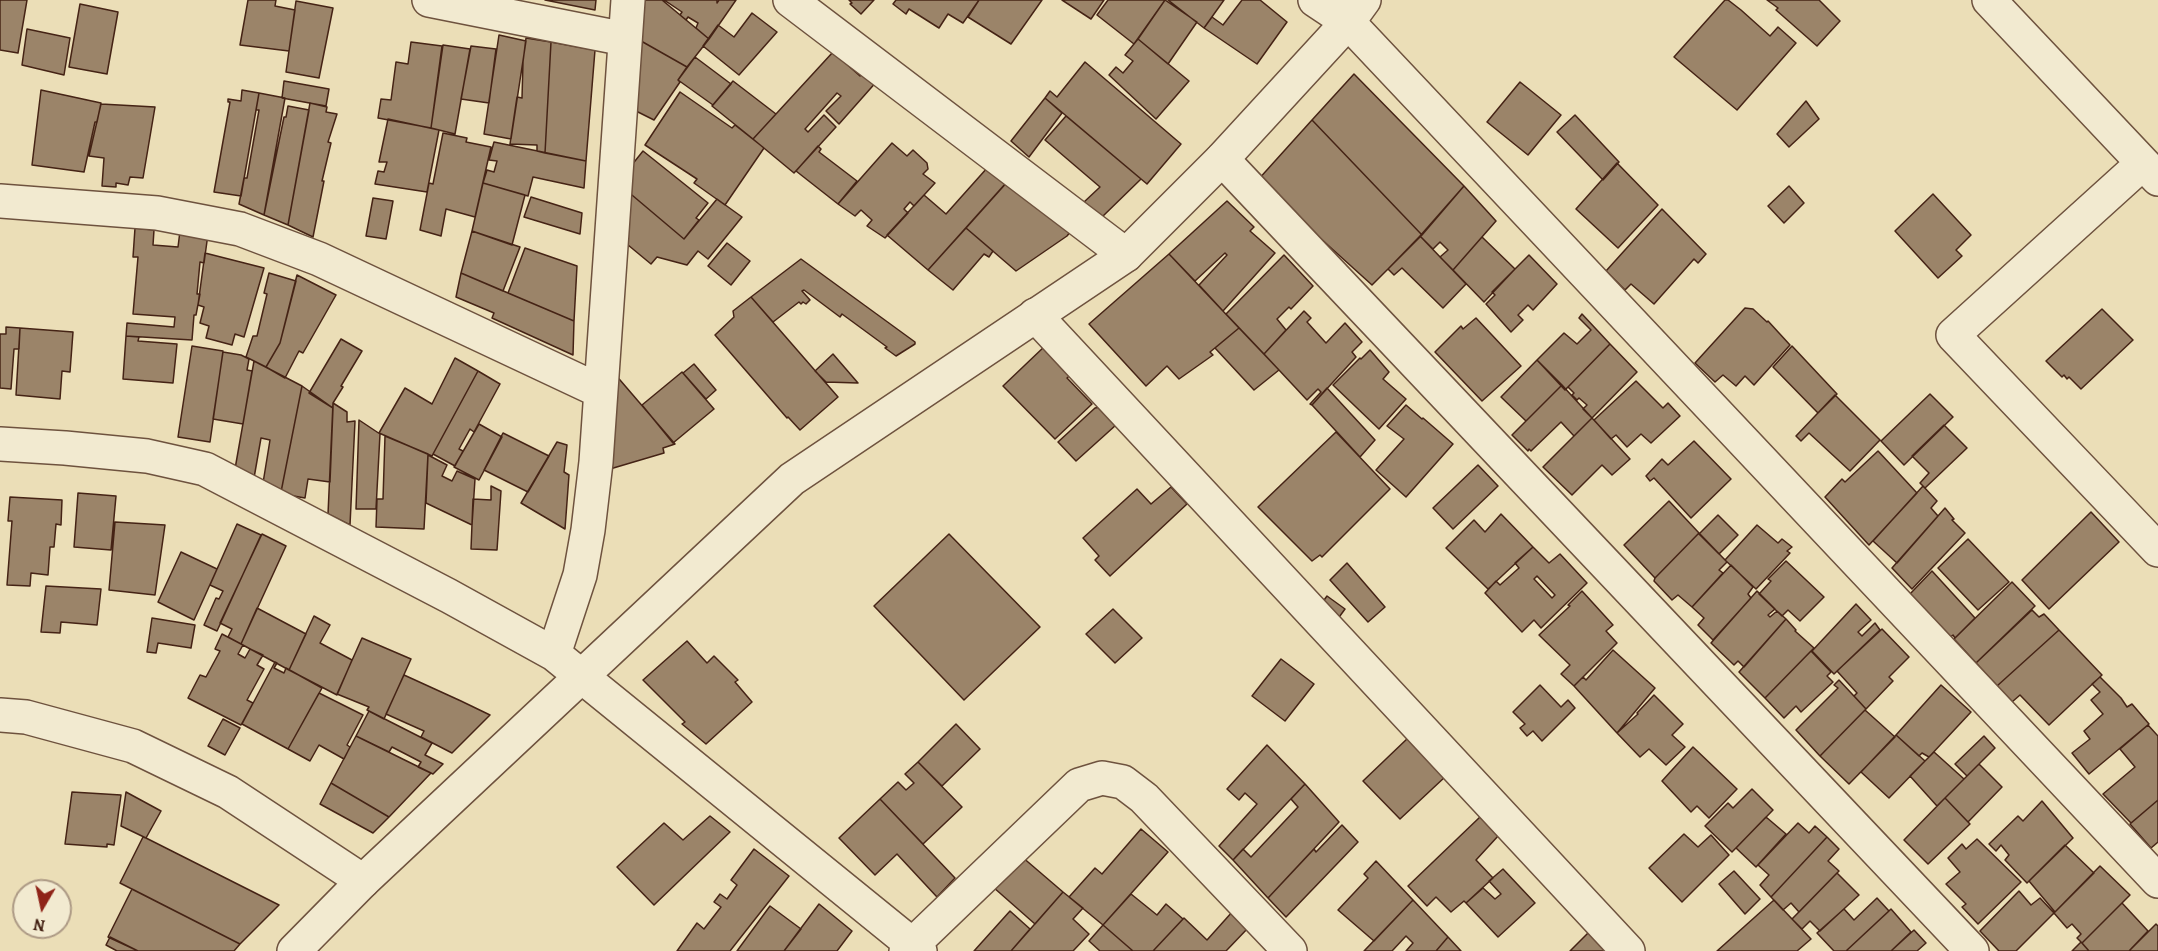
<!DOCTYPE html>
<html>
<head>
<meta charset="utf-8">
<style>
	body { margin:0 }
	#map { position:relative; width:2158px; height:951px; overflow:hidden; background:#ebdeb7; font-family:Alegreya,serif }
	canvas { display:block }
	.north { position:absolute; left:12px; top:879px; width:60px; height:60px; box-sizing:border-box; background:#f2ead0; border:2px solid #ad9a85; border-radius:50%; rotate:189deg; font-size:16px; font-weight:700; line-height:24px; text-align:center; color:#452315 }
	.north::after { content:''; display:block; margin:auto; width:21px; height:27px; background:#8f2418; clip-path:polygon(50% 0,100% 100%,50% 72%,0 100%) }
</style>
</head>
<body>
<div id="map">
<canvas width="2158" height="951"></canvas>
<div class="north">N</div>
</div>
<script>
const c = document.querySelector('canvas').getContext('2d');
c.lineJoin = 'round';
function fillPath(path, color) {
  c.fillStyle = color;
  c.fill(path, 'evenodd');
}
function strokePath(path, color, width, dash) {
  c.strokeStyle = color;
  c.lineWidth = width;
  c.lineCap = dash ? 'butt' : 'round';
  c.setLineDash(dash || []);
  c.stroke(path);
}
const building = new Path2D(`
	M0,0H27L18,53L0,50Z
	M248,0H276L275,6L295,10L289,51L240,45Z
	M545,0H596L595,10Z
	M636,0H662L709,39L687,67L634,37Z
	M664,0H717V3L719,0H736L709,39L696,28L698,23L688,17L686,20L680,15L682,12Z
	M849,0H874L861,14L850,4L852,3Z
	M896,0H979L963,23L948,14L939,28L909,9L906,14L893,4Z
	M979,0H1042L1011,44L968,17Z
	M1062,0H1104L1091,19Z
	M1108,0H1165L1134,44L1097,15Z
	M1165,0L1197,22L1168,64L1138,39Z
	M1168,0H1224L1204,28Z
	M1242,0H1260L1287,22L1257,64L1204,28L1212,17L1223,25Z
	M1725,0H1728L1741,10L1770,36L1778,27L1796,43L1737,110L1674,57Z
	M1767,0H1819L1840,21L1817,46L1776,10L1778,8Z
	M296,1L333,8L319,78L286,72Z
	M80,4L118,12L107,74L69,67Z
	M752,13L777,32L739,75L703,46L718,25L734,37Z
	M27,29L70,38L64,75L22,65Z
	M499,35L526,41L511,139L484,134Z
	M634,37L687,67L678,80L680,82L654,120L630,108Z
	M526,38L551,42L545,153L537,151V145L510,144L517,97L522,98L523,62Z
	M1138,39L1189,81L1156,119L1109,75L1116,67L1123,73L1133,61L1125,55Z
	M411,42L442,46L431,128L378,118L381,99L391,100L396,62L408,64Z
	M551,42L595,50L586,161L545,153Z
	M443,45L470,49L455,134L431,128Z
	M471,46L496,49L489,103L461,99Z
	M833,52L860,76L866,69L878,80L839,124L826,111L841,96L837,93L805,129L808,132L824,115L836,127L794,173L753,139Z
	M695,57L731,84L713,105L678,80Z
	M1085,62L1181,144L1147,184L1045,98L1050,91L1057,97Z
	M1354,74L1464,186L1422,235L1312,120Z
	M284,81L329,89L326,106L282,98Z
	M733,81L776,114L753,139L712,106Z
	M1520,82L1561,115L1528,155L1487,122Z
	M41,90L101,103L97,122H95L84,172L32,165Z
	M242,90L259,93L241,196L214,192L230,102H228V99L241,101Z
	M680,92L732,128L735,125L764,148L725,205L694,183L697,179L645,145Z
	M259,93L285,98L264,215L239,204L244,178H247L259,110H256Z
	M1045,98L1062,113L1029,157L1011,141Z
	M1806,101L1819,119L1789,147L1777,134Z
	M310,103L327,107L326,112L337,114L328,142L331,143L322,181H324L313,237L288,225Z
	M101,104L155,107L143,178L130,177L128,185L116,183V187L102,186L104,158L89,156Z
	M288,106L309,110L288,225L264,215L284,117H286Z
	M1575,115L1619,162L1603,180L1557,132Z
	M1066,116L1141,179L1101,218L1083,203L1100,187L1045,140Z
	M388,119L439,130L427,192L375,184L378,171L384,172L387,162H379Z
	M1312,120L1422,235L1372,285L1257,181Z
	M443,133L467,138L466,142L491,147L475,217L446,209L441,236L420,230L429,183L433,184Z
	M494,142L586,161L584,188L533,177L528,196L483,183L487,170L494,172L497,161L489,160Z
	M892,143L907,156L913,150L927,163L928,169L923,174L935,183L914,206L910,202L904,209L908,213L885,238L867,226L872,220L861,210L855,216L838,204Z
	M818,146L821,149L819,152L857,181L838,204L796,171Z
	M643,151L708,203L696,218L699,220L684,239L626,190L627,171Z
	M1617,163L1658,205L1618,248L1576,209Z
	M988,167L1006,183L928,270L887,235L924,195L946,214Z
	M1009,180L1071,231L1067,236L1016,271L966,228Z
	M483,183L525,195L512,245L472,231Z
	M1464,186L1496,221L1453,270L1440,257L1448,250L1440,242L1433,249L1420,236Z
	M1789,186L1804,203L1784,223L1768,206Z
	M626,190L684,239L717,199L742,217L708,259L698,251L687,265L657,257L651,264L622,240Z
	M1933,194L1971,235L1956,250L1962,256L1938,278L1895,231Z
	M531,197L582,213L580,234L524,217Z
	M373,198L393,201L386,239L366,236Z
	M1227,201L1254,227L1250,231L1275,253L1223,311L1199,285L1227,255L1225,253L1195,281L1169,254Z
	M1662,209L1706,254L1698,263L1694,259L1654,304L1631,284L1625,290L1606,271Z
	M135,228L154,230L153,245L178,247L180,231L208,234L204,263L200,262L197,294H200L196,315H194L192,340L126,336L127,323L174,327L175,317L133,314L138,257H133Z
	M966,228L993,251L989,257L984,254L953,290L928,270Z
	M472,231L520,247L503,291L461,273Z
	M1420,236L1466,284L1443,308L1402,268L1394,275L1388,269Z
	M1482,237L1515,269L1484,302L1453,270Z
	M727,243L750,261L731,285L708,266Z
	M525,248L577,266L574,321L508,293Z
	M205,253L264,268L244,337L235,334L232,345L206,338L209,326L200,323L204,307L198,305Z
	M1169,254L1239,328L1210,352L1213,355L1179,379L1167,366L1146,386L1089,324Z
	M1284,255L1313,286L1291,309L1289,307L1277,319L1286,330L1264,354L1226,314Z
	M1529,255L1557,284L1533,310L1528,305L1518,315L1523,320L1511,332L1486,304L1495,295L1492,292Z
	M801,259L915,342V344L896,356L885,348L887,347L842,314L840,317L804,290L802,291L810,300L806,304L803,302L801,304L799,302L773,322L751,297Z
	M269,273L296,281L280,343L266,367L246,357L253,336H257L267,294L264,293Z
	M461,273L574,321L573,355L492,318L494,313L456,297Z
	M297,275L336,295L303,353L299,351L285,378L266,367L280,343Z
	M751,297L838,397L800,430L788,417L787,418L715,335L734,317L733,311Z
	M1745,308L1753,309L1767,322L1768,321L1790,345L1754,385L1745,376L1736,386L1723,375L1715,382L1695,363Z
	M2102,309L2133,340L2081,389L2069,377L2067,379L2064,375L2062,377L2046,361Z
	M1304,311L1311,318L1307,322L1326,343L1345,323L1362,342L1352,352L1356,357L1312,405L1310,404L1321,392L1318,389L1307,400L1264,354Z
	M1582,314L1610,344L1565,390L1537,360L1564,333L1577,344L1591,330L1579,318Z
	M1476,318L1521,366L1482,401L1435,352L1461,326L1463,329Z
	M6,327L20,328L19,349H14L11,389L0,388V334H6Z
	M20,328L73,332L70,372L62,371L60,399L16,395Z
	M1239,328L1279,370L1254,390L1215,348Z
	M126,336L139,337L138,341L177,344L173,383L123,379Z
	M341,339L362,351L341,386L343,387L333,403V408L309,393Z
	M1610,344L1637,372L1592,418L1583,409L1587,405L1579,398L1577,400L1572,395L1574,393L1568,387Z
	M1046,345L1073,373L1067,378L1092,404L1055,439L1003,386Z
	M192,346L223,351L210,442L178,437Z
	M1792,346L1837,394L1818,413L1773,367Z
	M1370,350L1389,372L1383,379L1406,399L1379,429L1333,385L1360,358L1361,359Z
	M223,352L241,355L249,359L247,370L252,371L243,424L213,419Z
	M833,354L858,383L826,382L815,371Z
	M455,358L478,371L432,456L379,433L405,388L432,404Z
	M1537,360L1562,385L1526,421L1501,397Z
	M254,361L302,386L281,492L263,483L270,440L261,438L254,478L235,469Z
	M694,364L716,390L706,399L683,373Z
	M478,371L500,384L474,432L470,429L459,449L463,451L455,466L433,454Z
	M682,372L714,409L673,443L642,405Z
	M614,373L675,444L663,448L664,453L610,469Z
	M1636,381L1663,408L1668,403L1680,416L1651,443L1641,434L1627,447L1616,435L1611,439L1594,420Z
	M1562,385L1592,418L1574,436L1561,422L1531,451L1529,449L1528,451L1512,435Z
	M302,386L333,408L330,482L308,479L305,498L288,495L281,492Z
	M1327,388L1375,440L1360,457L1312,405Z
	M1930,394L1953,417L1904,465L1881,441Z
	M1835,395L1880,440L1850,471L1809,433L1801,441L1796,436Z
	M333,403L347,412V422L355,421L350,525L328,514Z
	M1406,405L1422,419L1423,418L1453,444L1406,497L1376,470L1404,439L1387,426Z
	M1100,407L1116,425L1076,461L1058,442L1095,408Z
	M1592,418L1630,459L1612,475L1602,465L1572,495L1543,467Z
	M359,420L380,434L376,509H356Z
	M479,424L502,437L479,480L454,467Z
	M1944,425L1967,448L1925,488L1920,483L1929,473L1912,456Z
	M1336,432L1390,489L1322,557L1320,555L1312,561L1258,507Z
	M503,433L549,456L528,492L484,470Z
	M385,436L428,454L424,529L376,527L377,499H383Z
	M1694,441L1731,479L1691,518L1654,478L1650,481L1646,476L1662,459L1668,465Z
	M557,442L567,445L564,472L569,475L565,529L521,503Z
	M1878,451L1917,493L1869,545L1825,497L1842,479L1845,482Z
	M428,455L447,465L442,476L452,481L457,471L475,479L472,525L426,503Z
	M1478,465L1498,486L1453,529L1433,508Z
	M491,486L501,491L497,550L471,549L473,499L491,500Z
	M1923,486L1937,501L1931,508L1938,516L1897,563L1873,541Z
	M1171,487L1187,504L1110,576L1095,560L1099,556L1083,538L1137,489L1151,504Z
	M78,493L116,496L111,550L74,547Z
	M10,497L62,500L61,525L56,524L54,547H50L48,575L31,573L30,586L7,585L12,521H8Z
	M1669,501L1699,533L1655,578L1624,545Z
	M1945,508L1954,519L1952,520L1965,533L1912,589L1892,568Z
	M2091,512L2119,542L2049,609L2022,580Z
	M1501,514L1533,547L1488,589L1446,548L1474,520L1485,532Z
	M1718,515L1738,535L1719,554L1699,534Z
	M115,522L165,525L155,595L109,590Z
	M237,524L261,535L217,631L204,625L216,598L219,599L223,591L210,585Z
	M1757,525L1778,543L1782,539L1792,547L1787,551L1790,553L1756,589L1725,560Z
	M1699,533L1727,562L1719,570L1723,573L1692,607L1678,595L1672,600L1654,581L1655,578Z
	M262,534L286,546L241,644L228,637L232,629L220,623Z
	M949,534L1040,627L964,700L874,606Z
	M1968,539L2009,582L1978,610L1938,568Z
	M1533,547L1549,563L1560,554L1587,583L1541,628L1534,620L1522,632L1485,593L1496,581L1500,585L1519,568L1515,563ZM1537,576L1555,595L1552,598L1534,579Z
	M181,552L217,569L194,620L158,602Z
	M1786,561L1824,597L1800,621L1788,610L1782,616L1759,594L1771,581L1768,579Z
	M1347,563L1385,607L1368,622L1330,580Z
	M1731,565L1753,587L1748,594L1751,598L1713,640L1698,625L1704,618L1692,607Z
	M1932,571L1975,618L1955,638L1953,635L1949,638L1909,595Z
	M2012,582L2035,606L1976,663L1954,639Z
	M46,586L101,589L97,625L61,622L60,633L41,632Z
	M1582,591L1613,625L1606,631L1617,643L1574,686L1561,674L1570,665L1539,635L1570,606L1568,605Z
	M1757,591L1775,609L1768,615L1770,617L1777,611L1786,619L1744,667L1738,661L1734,665L1711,643Z
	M1327,596L1345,609L1329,631L1311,618Z
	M1856,604L1871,620L1858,632L1862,636L1875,623L1880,630L1834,674L1812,651Z
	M257,608L306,634L289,670L241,644Z
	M1113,609L1142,638L1115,663L1086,634Z
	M2032,610L2039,617L2044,614L2059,630L1997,686L1976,663Z
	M314,616L330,625L320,643L352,660L337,695L289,670Z
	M152,618L195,625L191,648L158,643L156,653L147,652Z
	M1786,619L1796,630L1795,631L1814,648L1765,698L1739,672Z
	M1882,629L1909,657L1889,677L1893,681L1866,709L1854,696L1857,693L1837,671Z
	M2059,630L2102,675L2049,725L2020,695L2012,702L1997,686Z
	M222,634L243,645L238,654L245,658L250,649L263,655L257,665L264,669L247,700L253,703L241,725L188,698L200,675L206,677L220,651L215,649Z
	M362,638L411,659L384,719L367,710L369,707L337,694Z
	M687,641L707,663L714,656L738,680L735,682L752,702L706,744L682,724L685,722L643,680Z
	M1613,650L1655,688L1617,733L1574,686L1583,677L1586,680Z
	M1811,651L1831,672L1827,676L1833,682L1801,712L1796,706L1784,718L1765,698Z
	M1281,659L1314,684L1285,721L1252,696Z
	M275,662L277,663L274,668L284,673L286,668L322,688L288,749L242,724Z
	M404,675L461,701L490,715L452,753L421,737L424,731L386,714Z
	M2100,677L2121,698L2127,707L2132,704L2149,724L2089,774L2072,753L2090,739L2084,731L2103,714L2091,700L2100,692L2092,684Z
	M1839,680L1866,709L1820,756L1796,730L1838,688L1834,685Z
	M1540,685L1561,707L1568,700L1575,708L1542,741L1533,731L1527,736L1520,728L1525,724L1513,712Z
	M1941,685L1971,712L1929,757L1922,753L1919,756L1896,735Z
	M319,693L363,715L347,745L350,747L344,759L319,745L310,761L288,749Z
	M1654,695L1683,724L1672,735L1685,747L1666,765L1649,749L1640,757L1617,733L1638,714L1637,713Z
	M1865,710L1895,737L1849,784L1820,756Z
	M369,711L432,743L425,755L443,764L433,774L418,767L421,762L392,747L389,752L356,736Z
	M223,719L240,728L225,755L208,746Z
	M956,724L980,749L942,786L918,762Z
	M2148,725L2158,736V800L2131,823L2103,794L2135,767L2120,749Z
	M1896,735L1925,761L1889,798L1861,772Z
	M356,736L431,773L389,817L331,783Z
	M1984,736L1995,748L1967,776L1955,764Z
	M1409,737L1446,776L1400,819L1363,781Z
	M1267,745L1305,784L1233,860L1219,846L1257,804L1245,793L1239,800L1227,789Z
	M1693,747L1737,789L1709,818L1697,806L1691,812L1662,781Z
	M1934,752L1964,779L1937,806L1910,776Z
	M918,762L962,807L923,844L880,799L898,782L906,790L914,783L905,774Z
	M1979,764L2002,787L1968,822L1945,798Z
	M331,783L389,817L373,833L320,804Z
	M1305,784L1339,822L1268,898L1233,860L1243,849L1251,857L1298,807L1291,799Z
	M1752,789L1773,810L1732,852L1705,826L1728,803L1733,808Z
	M72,792L121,795L114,845L107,844V847L65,844Z
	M126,792L161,811L146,838L121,826Z
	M1945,798L1970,824L1928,864L1904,840Z
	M880,799L955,878L937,897L897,854L875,875L839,838Z
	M2158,800V842L2151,848L2130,824Z
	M2042,801L2073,838L2027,883L2005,860L2009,855L2001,845L1996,851L1989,844L2018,816L2023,821Z
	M710,816L730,832L654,905L617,867L664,823L683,840Z
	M1481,816L1499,835L1476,860L1493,878L1466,903L1464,901L1451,912L1436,897L1427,906L1408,886Z
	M1766,817L1786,834L1756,867L1736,848Z
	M1798,823L1809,833L1815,826L1827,837L1771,897L1760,885L1769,875L1758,865Z
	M1342,825L1358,842L1286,917L1268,898L1314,849L1316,852Z
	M1141,829L1168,852L1103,925L1069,897L1095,868L1102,874Z
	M1684,834L1698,847L1711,835L1729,855L1682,902L1649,868Z
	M143,837L146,838L279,905L240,944L120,883Z
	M1827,837L1839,849L1828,861L1839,871L1799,912L1791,903L1783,910L1771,897Z
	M1977,839L2021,882L1978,924L1962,907L1966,904L1946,884L1960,872L1948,858L1962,844L1966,849Z
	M2065,845L2094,873L2055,912L2029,881Z
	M754,849L789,876L730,951H677L697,923L704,929L721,907L714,902L720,894L727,899L737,885L731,880Z
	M1021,856L1063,892L1035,924L993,887Z
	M1376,861L1413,900L1374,941L1338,910L1368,878L1364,874Z
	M2100,866L2130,895L2082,943L2077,938L2081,934L2072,924L2067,928L2054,913Z
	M1503,869L1535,903L1498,937L1466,903L1483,888L1495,899L1501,894L1489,881Z
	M1734,871L1760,899L1745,914L1719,884Z
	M1837,873L1859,895L1820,931L1810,921L1802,929L1792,919Z
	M132,889L240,944L234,951H138L108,937Z
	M2019,891L2031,905L2040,898L2054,913L2016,951H1999L1980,931Z
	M1063,892L1083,908L1073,919L1089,934L1073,951H1011Z
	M1131,894L1157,915L1166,904L1183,919L1153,951H1133L1103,925Z
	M1877,898L1889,911L1846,951H1834L1817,933L1844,909L1854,920Z
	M1413,900L1448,937L1436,951H1406L1413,943L1406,936L1392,951H1364Z
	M1774,900L1811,939L1797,951H1717Z
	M2122,903L2148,931L2129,951H2089L2082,943Z
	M819,904L852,931L837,951H784Z
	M770,906L801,929L784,951H737Z
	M1891,909L1911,932L1891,951H1846Z
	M1010,911L1030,929L1011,951H974Z
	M1233,911L1249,927L1226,951H1153L1184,918L1207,940Z
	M2156,924L2158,926V951H2129Z
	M1103,925L1133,951H1100L1089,941Z
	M1914,930L1926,943L1917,951H1891Z
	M1589,932L1607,949L1605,951H1570Z
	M110,937L138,951H117L106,945Z
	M1448,937L1461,951H1436Z
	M2081,942L2089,951H2072Z`);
fillPath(building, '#9b8469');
strokePath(building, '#452315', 1.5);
const minor = new Path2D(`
	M429,0L625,39
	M790,0L1126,255
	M1315,0L1348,22L2158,881
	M1989,0L2158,179
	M1222,159L1972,951
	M2143,163L1953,335L2158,550
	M0,201L157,213L240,229L319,259L600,391
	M1035,315L1628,951
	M0,444L65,448L147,456L205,469L449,596L554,654L920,951
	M554,654L580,575L588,530L596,462L628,0
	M0,715L26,717L133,746L228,792L363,881
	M906,951L1079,785L1102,778L1123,782L1144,798L1290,951`);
const tertiary = new Path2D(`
	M294,951L363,881L792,479L1126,255L1222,159L1348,22L1364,0`);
strokePath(minor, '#6e523e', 36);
strokePath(tertiary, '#6e523e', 36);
strokePath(minor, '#f2ead0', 33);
strokePath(tertiary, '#f2ead0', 33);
</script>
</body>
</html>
